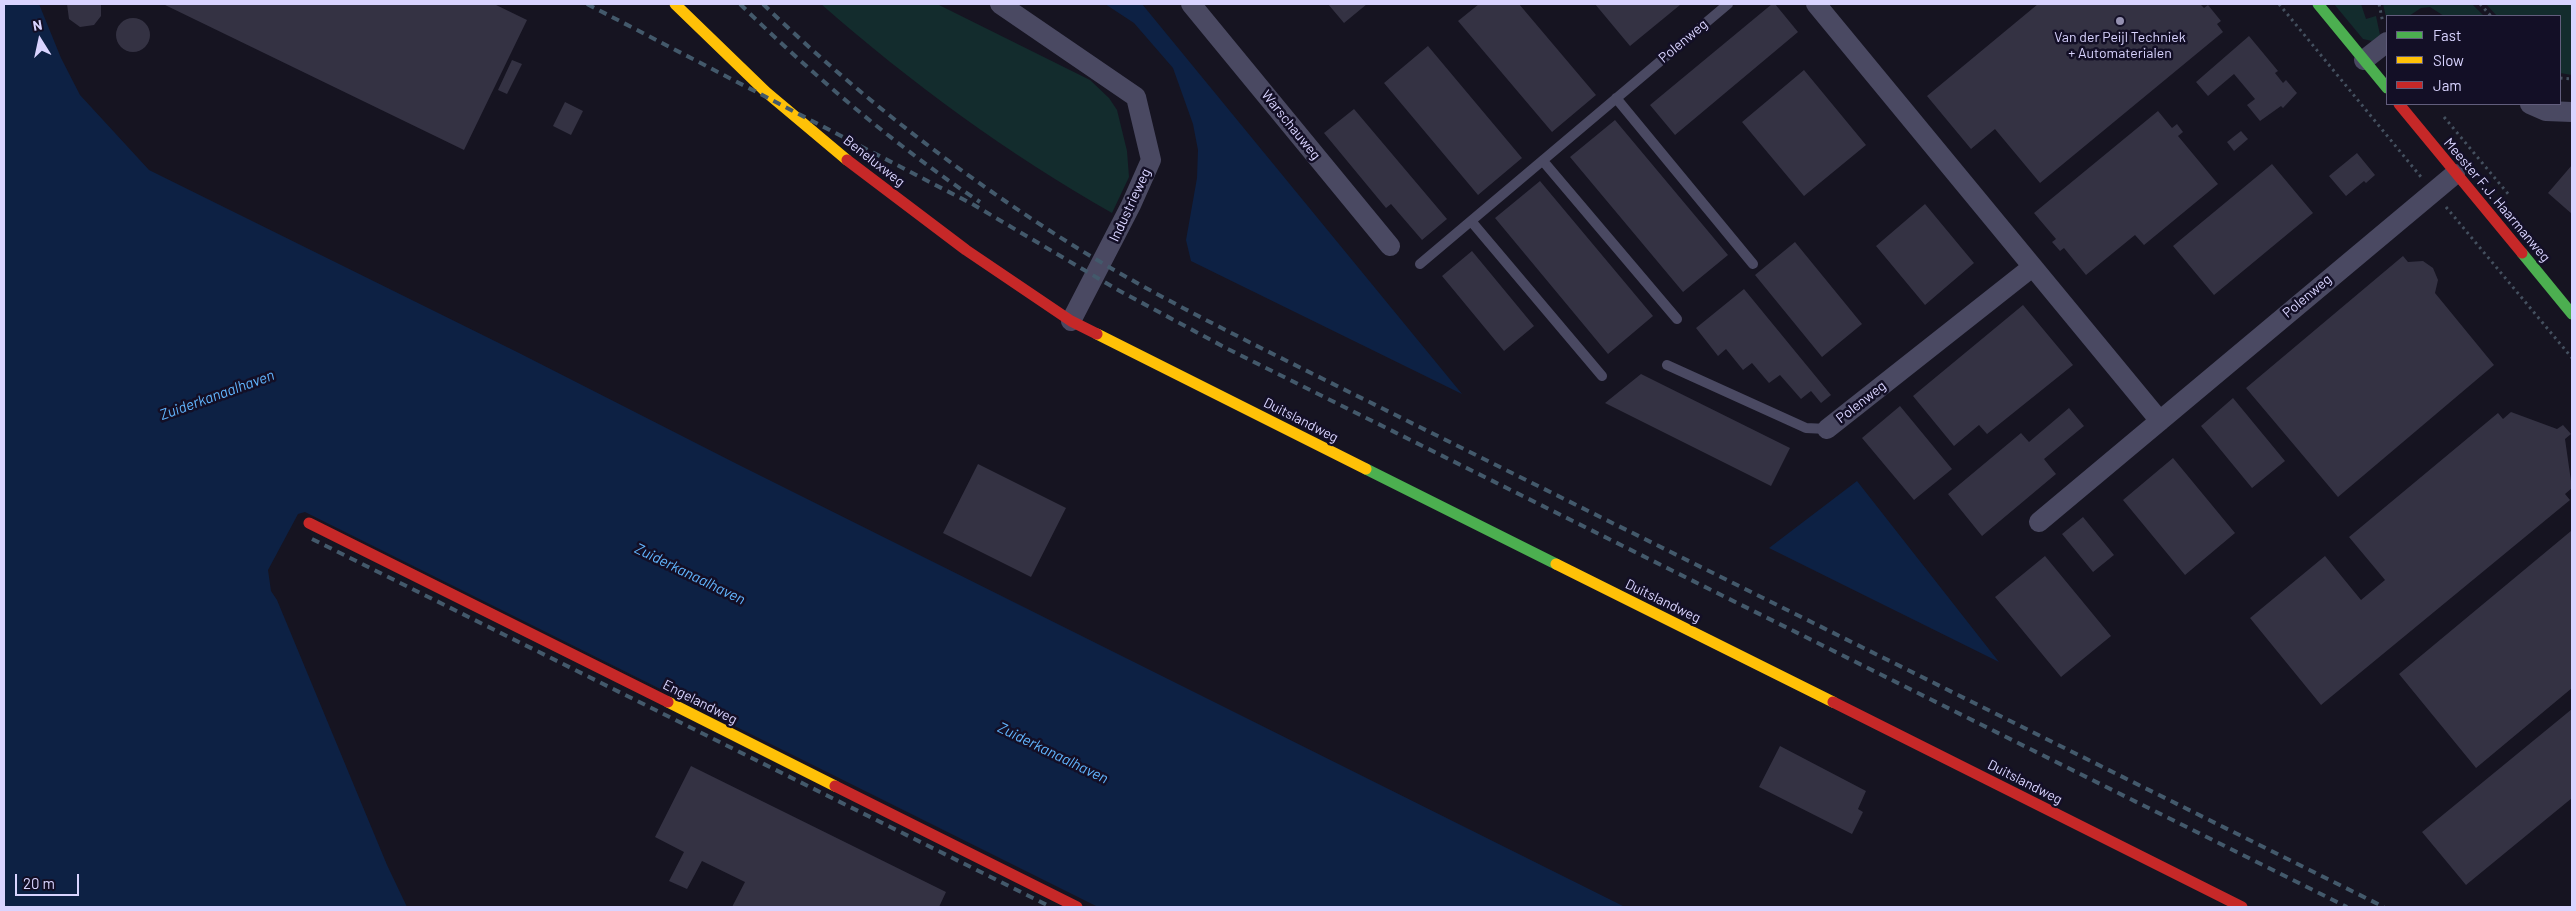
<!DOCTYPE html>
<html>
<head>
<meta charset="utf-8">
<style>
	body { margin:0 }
	#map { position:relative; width:2576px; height:911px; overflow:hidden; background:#161421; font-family:Barlow,sans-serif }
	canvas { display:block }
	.frame { position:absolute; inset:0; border:5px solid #d9d4ff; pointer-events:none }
	.legend { position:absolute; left:2386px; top:15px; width:175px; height:90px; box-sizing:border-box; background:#130f26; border:1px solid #625e7d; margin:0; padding:6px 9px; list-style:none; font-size:15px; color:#d9d4ff }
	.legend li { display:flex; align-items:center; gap:10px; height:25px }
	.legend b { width:25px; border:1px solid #625e7d }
	.north { position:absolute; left:15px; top:15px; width:50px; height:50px; -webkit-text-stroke:4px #130f26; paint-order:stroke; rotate:350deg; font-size:14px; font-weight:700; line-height:20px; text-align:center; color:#d9d4ff }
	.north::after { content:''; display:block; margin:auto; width:18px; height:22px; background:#d9d4ff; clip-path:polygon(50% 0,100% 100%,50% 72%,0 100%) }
	.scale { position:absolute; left:15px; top:874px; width:64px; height:22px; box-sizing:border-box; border:2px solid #d9d4ff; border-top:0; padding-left:6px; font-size:15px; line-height:18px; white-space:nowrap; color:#d9d4ff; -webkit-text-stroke:4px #130f26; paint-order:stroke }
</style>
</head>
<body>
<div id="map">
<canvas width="2576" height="911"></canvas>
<div class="frame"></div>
<ul class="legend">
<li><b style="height:6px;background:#4caf50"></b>Fast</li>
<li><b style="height:6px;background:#ffc107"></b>Slow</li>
<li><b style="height:6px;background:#c62828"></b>Jam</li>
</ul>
<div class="north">N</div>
<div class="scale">20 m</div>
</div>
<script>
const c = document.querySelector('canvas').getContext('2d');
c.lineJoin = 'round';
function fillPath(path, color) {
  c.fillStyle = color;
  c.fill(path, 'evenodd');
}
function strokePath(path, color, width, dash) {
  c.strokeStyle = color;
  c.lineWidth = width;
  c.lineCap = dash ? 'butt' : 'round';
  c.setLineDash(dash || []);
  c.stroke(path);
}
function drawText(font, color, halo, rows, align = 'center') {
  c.font = font + ' Barlow,sans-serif';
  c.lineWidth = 5;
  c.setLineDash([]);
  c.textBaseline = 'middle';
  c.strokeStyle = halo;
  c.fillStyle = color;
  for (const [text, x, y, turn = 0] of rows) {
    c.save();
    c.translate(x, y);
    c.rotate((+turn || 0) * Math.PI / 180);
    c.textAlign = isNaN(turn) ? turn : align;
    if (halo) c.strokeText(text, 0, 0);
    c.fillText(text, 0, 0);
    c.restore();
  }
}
fillPath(new Path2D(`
	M821,4H937L1090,80L1109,98L1117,110L1127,151L1129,177L1112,213C1008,154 911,83 821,4Z
	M2334,4H2361L2366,19L2376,16L2380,35L2372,41L2363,39Z
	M2383,4H2472L2484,16H2444L2430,7L2421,8L2409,16H2387V21Z
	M2486,4L2572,5V75L2560,73V16H2497Z`), '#132c2d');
fillPath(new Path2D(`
	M4,4H39L61,58L80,95L149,170L519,353L737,464L1625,907H1098L305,512L298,514L268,570L271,591L277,600L387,865L407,907H4Z
	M1105,4H1142L1462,394L1191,261L1186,240L1197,178L1198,150L1193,124L1173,68L1134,23Z
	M1857,481L1999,662L1769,548Z`), '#0d2144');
fillPath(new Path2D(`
	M67,4H101V16L94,25L80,27L69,19Z
	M163,4H494L527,20L464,150Z
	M1328,4H1367L1344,23Z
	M1479,4H1519L1596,95L1552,132L1458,21Z
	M1595,4H1679L1680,5L1630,46Z
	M1772,4H1775L1798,32L1675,135L1650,105Z
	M2038,4H2200L2204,8L2208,5L2221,21L2217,24L2223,32L2040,183L1995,129L1971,149L1927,96Z
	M116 35a17 17 0 1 1 34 0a17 17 0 1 1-34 0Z
	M2249,36L2278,71L2275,73L2283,83L2286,80L2297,93L2283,108L2281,106L2260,121L2247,105L2255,99L2234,74L2208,96L2196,82Z
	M1428,46L1522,158L1478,195L1384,83Z
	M512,60L522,64L507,94L498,90Z
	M1804,70L1866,145L1804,196L1742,122Z
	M565,102L583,111L571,135L553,126Z
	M1354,109L1447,219L1422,240L1391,204L1386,208L1324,133Z
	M2158,111L2172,128L2177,124L2183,132L2178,136L2218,184L2144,245L2135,235L2086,275L2064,248L2060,251L2052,242L2056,239L2034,213Z
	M1615,120L1728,255L1683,292L1570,157Z
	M2241,131L2248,139L2234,151L2227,142Z
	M2357,153L2375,175L2366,183L2364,181L2346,196L2329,176Z
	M2272,164L2313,213L2214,295L2173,246Z
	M2572,165V214L2548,193Z
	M1540,181L1653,316L1608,354L1495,218Z
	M1925,204L1974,263L1925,305L1876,246Z
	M1795,242L1862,324L1822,357L1755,275Z
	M1472,251L1534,326L1504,351L1442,276Z
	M2403,256L2408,262L2423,261L2433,268L2438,280L2435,293L2494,365L2338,497L2246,388Z
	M1744,289L1831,395L1821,403L1811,391L1801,399L1780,375L1769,383L1752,363L1743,370L1726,349L1718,356L1696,328Z
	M2023,305L2073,365L1987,434L1979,425L1954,446L1913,396Z
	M1641,374L1790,448L1771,486L1605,403Z
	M2233,398L2285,461L2252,488L2201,426Z
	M1900,406L1952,469L1914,500L1862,438Z
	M2069,408L2084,426L2044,459L2056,474L1982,536L1948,494L2021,433L2029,442Z
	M2511,412L2557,429L2563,425L2571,434L2565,439L2572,488L2565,494L2570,500L2321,705L2250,618L2325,556L2361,600L2385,580L2349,537L2498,413L2503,419Z
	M2173,458L2235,533L2185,575L2123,500Z
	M978,464L1066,508L1031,577L943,533Z
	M2083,517L2114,555L2093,572L2062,534Z
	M2571,531L2572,688L2476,768L2399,674Z
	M2045,556L2111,636L2061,677L1995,597Z
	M2572,709V798L2466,885L2422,832Z
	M1780,746L1866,791L1858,809L1863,812L1852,834L1759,787Z
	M691,766L946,892L939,907H732L745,882L702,861L687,889L669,881L684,852L655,837Z`), '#343243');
strokePath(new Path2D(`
	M2279,4L2421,177
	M2379,4L2383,23
	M2480,4L2491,16
	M2560,78L2572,79
	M2444,117L2509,195
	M2446,207L2572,358`), '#44505f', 3, [2.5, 4]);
strokePath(new Path2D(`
	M1616,98L1753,264
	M1543,161L1677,319
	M1471,221L1602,376
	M1420,264L1728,4
	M1667,365L1806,428L1827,429`), '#4a4962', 10);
strokePath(new Path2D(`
	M1000,4L1136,97L1151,160L1131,205L1071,321
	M1191,4L1390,246
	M1816,4L2160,421
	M2364,60L2387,42
	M2530,104L2546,111L2572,112
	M1827,429L2031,268
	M2039,522L2455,174`), '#4a4962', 20);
strokePath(new Path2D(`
	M2318,4L2387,88
	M2522,253L2572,314
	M1366,469L1556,564`), '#4caf50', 11);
strokePath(new Path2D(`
	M675,4L766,92L847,160
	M1097,334L1366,469
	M1556,564L1833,702
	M668,702L835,786`), '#ffc107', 11);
strokePath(new Path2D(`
	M2399,104L2522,253
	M847,160L966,250L1071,321L1097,334
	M309,523L668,702
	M1833,702L2242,907
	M835,786L1077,907`), '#c62828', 11);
strokePath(new Path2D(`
	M587,4L974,205L1118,290L1226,348L2347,907
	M740,4C814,76 894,145 980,202
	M763,4C855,93 958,173 1066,241C1136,285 1211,323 1285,360L2384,907
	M312,539L1051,907`), '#43596b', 4, [8, 6]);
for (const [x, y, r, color] of [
	[2120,21,5,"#9591b1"]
]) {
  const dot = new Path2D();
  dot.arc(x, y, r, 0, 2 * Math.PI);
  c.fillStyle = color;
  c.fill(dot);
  strokePath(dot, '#130f26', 2);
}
drawText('14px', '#d9d4ff', '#130f26', [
	["Van der Peijl Techniek",2120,37],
	["+ Automaterialen",2120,53]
]);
drawText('14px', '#d9d4ff', '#130f26', [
	["Polenweg",1683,41,-40],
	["Warschauweg",1291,125,51],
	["Beneluxweg",874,161,38],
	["Meester F.J. Haarmanweg",2497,200,50],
	["Industrieweg",1130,205,-65],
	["Polenweg",2307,296,-40],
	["Polenweg",1861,402,-38],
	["Duitslandweg",1301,420,27],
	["Duitslandweg",1663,601,26],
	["Engelandweg",700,702,27],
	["Duitslandweg",2025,782,27]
]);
drawText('italic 15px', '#62b6ff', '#130f26', [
	["Zuiderkanaalhaven",217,395,-20],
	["Zuiderkanaalhaven",690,574,26],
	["Zuiderkanaalhaven",1053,753,26]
]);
</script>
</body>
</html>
